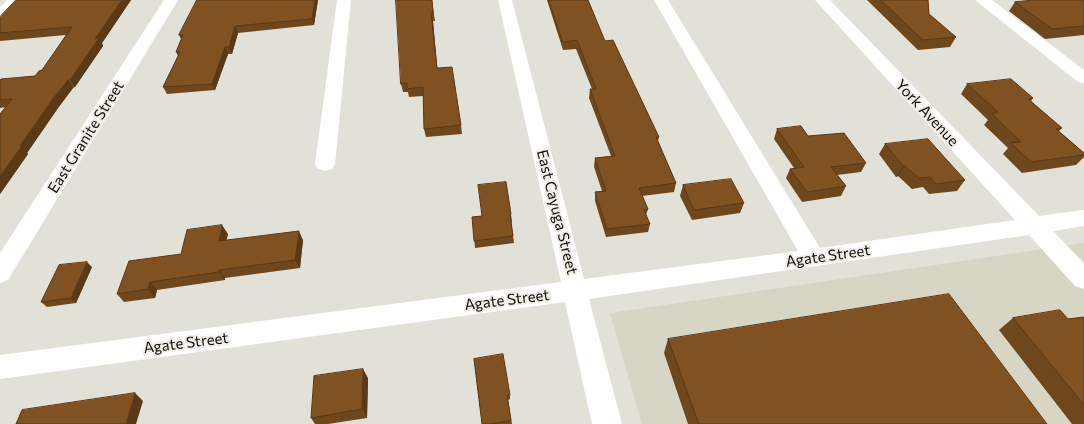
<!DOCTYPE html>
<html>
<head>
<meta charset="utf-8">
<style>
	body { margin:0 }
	canvas { display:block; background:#e2e1d8 }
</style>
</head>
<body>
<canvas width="1084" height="424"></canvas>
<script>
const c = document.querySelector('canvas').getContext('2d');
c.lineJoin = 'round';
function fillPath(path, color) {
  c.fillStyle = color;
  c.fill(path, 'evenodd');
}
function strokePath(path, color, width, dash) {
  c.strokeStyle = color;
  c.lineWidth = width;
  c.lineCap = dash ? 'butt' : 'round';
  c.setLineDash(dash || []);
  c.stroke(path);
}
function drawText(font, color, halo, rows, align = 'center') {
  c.font = font + ' Commissioner,sans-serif';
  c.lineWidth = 4;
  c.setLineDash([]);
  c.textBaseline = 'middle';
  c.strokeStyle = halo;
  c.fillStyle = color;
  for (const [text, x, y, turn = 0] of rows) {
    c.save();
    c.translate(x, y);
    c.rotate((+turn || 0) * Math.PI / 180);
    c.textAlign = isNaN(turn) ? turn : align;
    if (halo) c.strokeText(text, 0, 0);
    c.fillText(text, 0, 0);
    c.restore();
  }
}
fillPath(new Path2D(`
	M1084,243V424H642L610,313Z`), '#d7d5c4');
fillPath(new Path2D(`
	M7,0H23L5,19L0,21V7Z
	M164,0H178L8,280L0,283V253Z
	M337,0H351L335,164L332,169L325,171L318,169L315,164Z
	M498,0H512L584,279L798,251L654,0H668L820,248L1015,220L815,0H830L1039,216L1084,210V226L1053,231L1084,263V289L1075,286L1029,235L589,299L622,424H592L565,302L0,379V355L561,282Z
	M975,0H992L1084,70V83L1078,82Z`), '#fff');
fillPath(new Path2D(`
	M131,0L102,43L103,46L75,87L73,88L58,108L27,153L28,154L0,194V114L6,107L0,108V80L35,76L42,70L66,35L0,41V17Z
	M197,0H318L314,25L238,33L232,54H228L215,90L167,94L163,87L178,56L176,52L181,39L179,35Z
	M432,0L435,21H433L437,68L461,125L462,134L426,137L424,129L423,96L409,97L408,92H403L401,84Z
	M547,0H588L605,41L659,137L658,141L676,183L674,192L642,196L648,209L646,215L650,224L648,232L606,237L595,201V192L602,191L594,167L595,158L611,156L589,98L590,89H592L576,49L563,50Z
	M867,0H928L929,14L956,37L950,47L918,50Z
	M1084,0V35L1045,39L1009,11L1015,2Z
	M967,84L1033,98L1031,101L1062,128L1059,131L1084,153V157L1076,165L1022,173L1003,154L1008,148L984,125L988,120L961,94Z
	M777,129L808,136L866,163L861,172L837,175L846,186L841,196L802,202L786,178L790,169L794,168L774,139Z
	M885,144L965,180L957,191L929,194L923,187L912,189L898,176L896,177L879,154Z
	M683,185L744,203L740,213L692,220L680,196Z
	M511,214L512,222H511L514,243L475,248L472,217Z
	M228,234L226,240H303L300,268L225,278V280L157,290L155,298L124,302L117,294Z
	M92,267L76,303L47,307L41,302Z
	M1084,317V424H1072L999,330L1013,318L1068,319Z
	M668,339L1047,424H688L664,353Z
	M474,359L510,395V399L508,400L512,424H482Z
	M368,378L367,418L328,424H315L311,418Z`), '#6e471c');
fillPath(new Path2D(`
	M122,0H131L102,43L103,46L75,87L70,80L95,39Z
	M315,0H318L314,25L312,19Z
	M431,13L433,21L438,76L437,68Z
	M235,26L238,33L232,54L229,47Z
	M225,47L228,54L215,90L212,84Z
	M68,80L73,88L58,108L27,153L28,154L0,194V176L20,146L52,100Z
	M903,166H905L898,176L896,177Z
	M222,225L228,234L224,250L219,241Z
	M299,231L303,240L300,268L295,260Z
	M87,262L92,267L76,303L71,298Z
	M219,270L225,278V280L219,272Z
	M150,282L157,290L155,298L148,289Z
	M363,369L368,378L367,418L362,409Z
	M135,393L143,401L136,424H126Z`), '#5a3917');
const building = new Path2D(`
	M16,0H122L95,39L99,38L70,80H68L52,100L20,146H22L0,176V114L12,99L0,100V80L1,79L35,76L39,71L42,70L72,27L0,33V17Z
	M197,0H315L312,19L235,26L229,47H225L212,84L163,87L180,52H176L183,35H179Z
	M396,0H432L433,13H431L437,68L452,67L461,125L424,129L423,87L407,89V83L401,84Z
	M549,0H588L605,41L613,40L659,137H656L676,183L639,188L648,209L644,210L650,224L607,229L595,192L606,191L595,158L615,156L590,89H596L577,40L563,42Z
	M881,0H928L929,14L956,37L923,40Z
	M1035,0H1084V26L1052,29L1015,2Z
	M1011,79L1033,98L1028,99L1062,128L1056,129L1084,153V155L1031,162L1011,143L1021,142L992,114L998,112L967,84Z
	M801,126L808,136L844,133L866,163L831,167L846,186L807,192L790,169L804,167L777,129Z
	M928,139L965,180L936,184L930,177L919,178L905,166H903L885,144Z
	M731,179L744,203L694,210L683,185Z
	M506,182L511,214H510L513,236L474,241L472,217L482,216L478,185Z
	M222,225L219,241L299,231L295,260L219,270V272L150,282L148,289L117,294L129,261L181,254L187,230Z
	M87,262L71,298L41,302L59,265Z
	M949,294L1047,424H699L668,339Z
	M1060,310L1068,319L1084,317V405L1013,318Z
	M503,354L510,395H507L511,420L491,424H482L474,359Z
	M363,369L362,409L311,418L314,376Z
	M135,393L126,424H16L22,410Z`);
fillPath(building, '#805221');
strokePath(building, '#5a3917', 1);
drawText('15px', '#0e0d0b', '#f0eee5', [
	["York Avenue",927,113,47],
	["East Granite Street",86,137,-58],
	["East Cayuga Street",557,212,76],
	["Agate Street",828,256,-8],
	["Agate Street",507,300,-7],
	["Agate Street",186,343,-7]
]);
</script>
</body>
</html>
